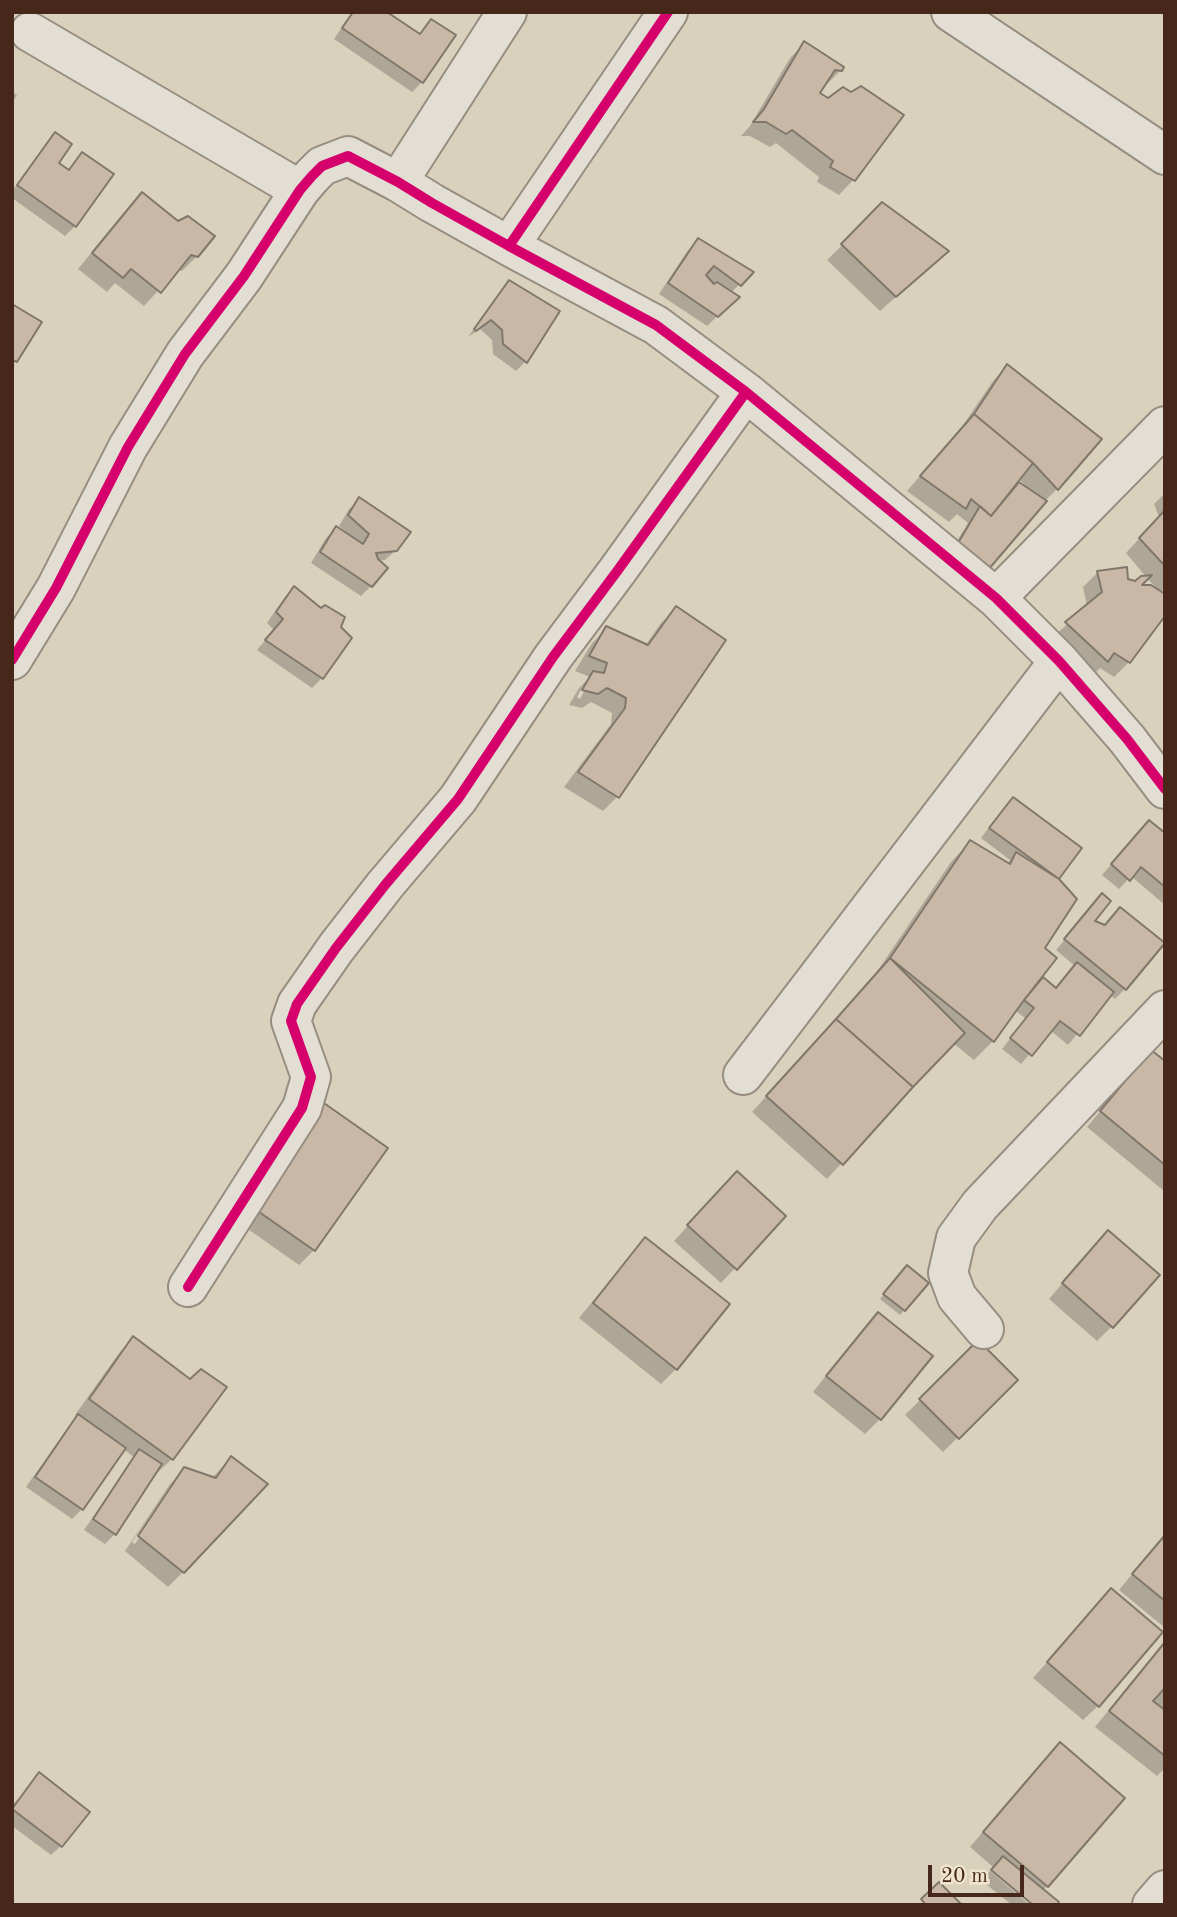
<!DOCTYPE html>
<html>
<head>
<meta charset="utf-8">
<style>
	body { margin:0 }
	#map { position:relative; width:1177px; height:1917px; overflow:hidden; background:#dad1bd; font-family:"Old Standard TT",serif }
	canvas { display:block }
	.frame { position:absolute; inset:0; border:14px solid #462719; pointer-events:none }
	.scale { position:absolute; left:928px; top:1865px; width:96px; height:32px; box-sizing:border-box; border:4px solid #462719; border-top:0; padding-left:9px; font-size:21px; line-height:24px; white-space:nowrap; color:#462719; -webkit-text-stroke:5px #efe4cc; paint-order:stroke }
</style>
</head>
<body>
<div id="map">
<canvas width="1177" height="1917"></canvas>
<div class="frame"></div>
<div class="scale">20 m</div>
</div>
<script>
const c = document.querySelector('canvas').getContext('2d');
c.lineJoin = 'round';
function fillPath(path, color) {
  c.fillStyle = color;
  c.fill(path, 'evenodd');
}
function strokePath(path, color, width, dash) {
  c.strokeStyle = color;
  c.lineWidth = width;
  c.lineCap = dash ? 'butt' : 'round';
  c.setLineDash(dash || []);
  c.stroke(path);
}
fillPath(new Path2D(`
	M352,12H384L418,35L431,21L453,36L422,82L412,92L334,39Z
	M805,43L840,71L825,86L823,85L817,93L853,180L839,195L817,182L819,177L776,143L770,147L750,136H741L750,126L790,58Z
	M12,92L17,95L12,103Z
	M55,135L56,163L68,171L83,154L112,175L75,226L65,236L12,198V191L46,145Z
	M142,194L197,256L182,271L177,270L144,306L115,283L107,292L78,269L127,209Z
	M883,205L931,266L880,311L827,260Z
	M698,240L751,272L731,293L737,297L707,326L659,294L688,250Z
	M509,282L557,312L525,362L516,371L493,354L492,340L480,329L468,337L500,292Z
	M1008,366L1099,439L1057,489L1041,505L949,554L968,523L957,514L949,522L907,491L959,431L993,381ZM1019,479L1028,488L1026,489L1016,482Z
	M1165,493V588L1160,593L1129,662L1114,677L1100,668L1092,676L1052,638L1087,606L1083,587L1097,573L1135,583L1147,578L1126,553L1159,517L1154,504ZM1147,578L1159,591L1138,587Z
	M359,500L396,550L385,560L377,561L371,586L361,596L311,563L326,538L336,528L349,535L339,526L349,509Z
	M294,588L350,639L322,678L312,688L257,650L274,630L267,623L284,598Z
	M676,608L618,796L603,811L564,787L611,724L612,713L591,702L582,708L569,705L579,688L590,677L575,671L592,643L607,629L645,646L661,623ZM583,686H587L580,699L577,697Z
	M1013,799L1079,848L1056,878L1043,948L1032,986L1034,988L1055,989L1075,966L1056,950L1093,906L1092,922L1125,989L1115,999L1110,995L1068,1045L1050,1030L1021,1064L1002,1049L1026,1019L1015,1010L993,1041L974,1060L953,1043L827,1179L752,1112L872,979L951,862L970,842L1007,864L1010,860L981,838L1003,809Z
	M1139,832L1165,835V905L1131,876L1119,889L1102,875Z
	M1165,1063V1190L1164,1191L1087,1127L1137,1067Z
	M307,1118L314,1250L299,1265L235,1220Z
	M722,1188L784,1216L721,1283L674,1241Z
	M645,1239L676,1369L661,1384L579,1318L631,1254Z
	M1093,1247L1112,1326L1097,1341L1049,1299Z
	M903,1272L927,1284L900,1315L880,1299Z
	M878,1314L880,1419L865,1434L813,1392L863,1329Z
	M133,1338L172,1459L157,1473L155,1472L115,1534L105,1544L84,1530L134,1457L123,1449L82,1509L72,1519L26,1487L69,1426L78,1417L75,1415L119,1353Z
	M978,1342L1016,1380L943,1452L905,1415Z
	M231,1458L183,1572L168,1587L125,1551L170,1484L185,1469L212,1478ZM172,1483H176L135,1544L132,1542Z
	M1165,1534V1628L1119,1590Z
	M1111,1590L1098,1706L1083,1720L1033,1678Z
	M1165,1641V1768L1157,1776L1095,1727Z
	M1060,1745L1047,1886L1043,1890L993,1867L970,1847L1045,1759Z
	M39,1774L61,1846L51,1855L12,1826V1806Z
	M990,1871L1030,1905H1012L982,1881Z`), '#0003');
const building = new Path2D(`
	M353,12H387L420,34L431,19L456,35L423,83L342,28Z
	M804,41L844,67L842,71L835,70L820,93L828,98L843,87L851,92L861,86L904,115L855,181L830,167L833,161L792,130L786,134L766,122H753L764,109Z
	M55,132L72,144L59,163L69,170L82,152L114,174L76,227L17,185Z
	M142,192L178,221L188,216L215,236L198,257L191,255L161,293L131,269L123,278L92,253Z
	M882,202L949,251L896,297L841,244Z
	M698,238L754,272L741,286L714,266L706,275L714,284L717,282L740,297L718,317L668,283Z
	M509,280L560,311L527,363L503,344L502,330L491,320L476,331L474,329Z
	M12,304L42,322L17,362L12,360Z
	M1007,364L1102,439L1058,490L1033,463L974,414Z
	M974,414L1033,463L991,516L971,499L966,509L920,476Z
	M1019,482L1047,501L988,570L958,543L980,506L991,516Z
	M359,497L411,532L397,551L376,553L378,559L388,568L372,587L320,552L336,526L363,544L369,534L348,515Z
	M1165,510V566L1139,538Z
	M1127,567L1128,579L1135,581L1141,576L1152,575L1142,585H1151L1165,594V616L1130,663L1114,653L1108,662L1065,622L1102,592L1097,571Z
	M294,586L321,608L325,605L345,617L341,627L352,638L323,679L265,640L283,619L276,612Z
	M676,606L726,640L619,798L578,772L625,708L626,698L607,688L598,694L582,690L593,671L604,673L607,663L589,656L606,626L648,645Z
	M1013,797L1082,848L1059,879L989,828Z
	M1149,820L1165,833V887L1141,867L1130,881L1111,864Z
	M970,840L1010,864L1016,852L1059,879L1077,899L1045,948L1057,958L1024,1000L994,1042L890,958Z
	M1102,893L1111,901L1095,921L1105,925L1120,907L1165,943L1126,990L1064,939Z
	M890,958L965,1033L913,1087L836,1019Z
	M1077,962L1114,992L1080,1036L1060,1021L1032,1056L1010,1038L1034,1008L1024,1000L1043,977L1056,988Z
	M836,1019L913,1087L843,1165L766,1096Z
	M1151,1050L1165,1061V1165L1100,1111Z
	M321,1101L388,1148L315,1251L249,1205Z
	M737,1171L786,1216L737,1270L687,1225Z
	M1108,1230L1160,1275L1113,1328L1062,1283Z
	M645,1237L730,1304L677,1370L593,1303Z
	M907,1265L929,1283L905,1311L883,1294Z
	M878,1312L933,1356L881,1420L826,1376Z
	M133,1336L190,1379L201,1369L227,1387L173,1460L89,1399Z
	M978,1340L1018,1380L959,1439L919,1399Z
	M78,1414L126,1448L83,1510L35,1477Z
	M139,1449L162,1464L116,1535L93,1519Z
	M231,1456L268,1484L184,1573L138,1536L184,1467L216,1478Z
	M1165,1535V1601L1132,1574Z
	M1111,1588L1163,1632L1099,1707L1047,1662Z
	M1165,1642V1688L1153,1701L1165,1710V1756L1109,1711Z
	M1060,1742L1125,1798L1048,1887L983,1832Z
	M39,1772L90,1812L62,1847L12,1809Z
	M1003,1856L1059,1902L1057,1905H1033L991,1870Z
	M939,1882L962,1905H926L921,1899Z`);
fillPath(building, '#cab8a6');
strokePath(building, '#80776b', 2);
const minor = new Path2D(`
	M668,12L509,246L656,325L746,392L996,598L1059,661L1127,739L1165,789
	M951,12L1165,155
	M30,32L300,190
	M398,182L507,12
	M996,598L1165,426
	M12,660L56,588L128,447L185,354L244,276L300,190L312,176L322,166L348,156L398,182L432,203L509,246
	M743,1075L1059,661
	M188,1287L302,1108L311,1077L291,1021L297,1004L336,948L385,885L458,799L553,657L618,570L746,392
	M984,1329L957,1297L948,1273L956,1238L980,1205L1165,1010
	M1152,1905L1165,1890`);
strokePath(minor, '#968d80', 42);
strokePath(minor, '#e2ded3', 38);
strokePath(new Path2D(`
	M668,12L509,246L656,325L746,392L996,598L1059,661L1127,739L1165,789
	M12,660L56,588L128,447L185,354L244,276L300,190L312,176L322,166L348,156L398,182L432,203L509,246
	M188,1287L302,1108L311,1077L291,1021L297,1004L336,948L385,885L458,799L553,657L618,570L746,392`), '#d6006c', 10);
</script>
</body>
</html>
